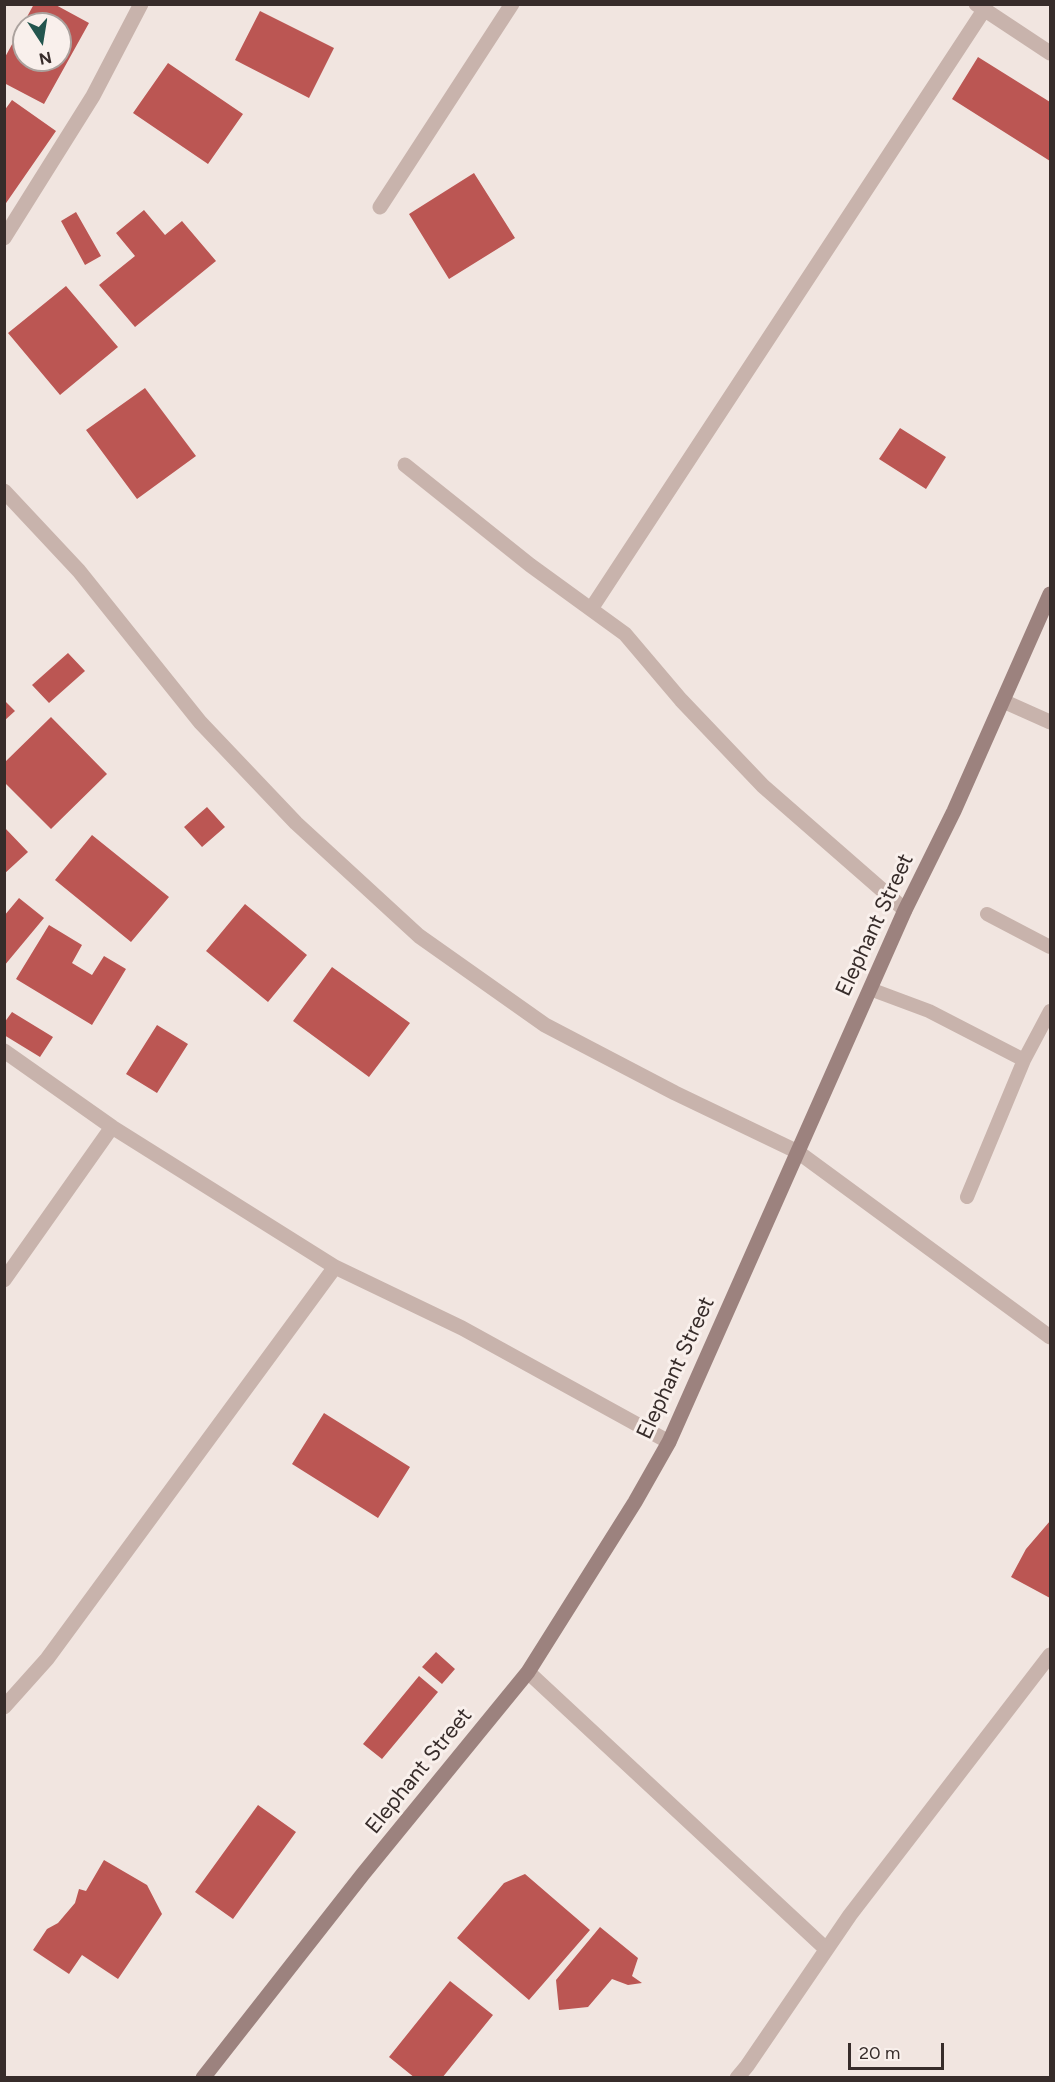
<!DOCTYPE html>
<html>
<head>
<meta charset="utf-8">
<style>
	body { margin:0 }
	#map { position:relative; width:1055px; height:2082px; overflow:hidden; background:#f1e5e0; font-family:Figtree,sans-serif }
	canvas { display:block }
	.frame { position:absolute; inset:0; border:6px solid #372c2a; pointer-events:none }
	.north { position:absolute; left:12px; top:12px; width:60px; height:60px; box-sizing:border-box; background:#f9f0ec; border:2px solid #aba29e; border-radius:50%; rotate:168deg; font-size:16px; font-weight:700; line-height:24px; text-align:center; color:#372c2a }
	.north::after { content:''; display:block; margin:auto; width:21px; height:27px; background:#23554e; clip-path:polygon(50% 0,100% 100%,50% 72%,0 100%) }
	.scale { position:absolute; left:848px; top:2043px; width:96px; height:27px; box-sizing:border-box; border:3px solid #372c2a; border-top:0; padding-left:8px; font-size:18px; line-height:21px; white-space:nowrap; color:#372c2a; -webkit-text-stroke:4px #f9f0ec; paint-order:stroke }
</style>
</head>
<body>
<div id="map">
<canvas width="1055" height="2082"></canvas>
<div class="frame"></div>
<div class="north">N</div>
<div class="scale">20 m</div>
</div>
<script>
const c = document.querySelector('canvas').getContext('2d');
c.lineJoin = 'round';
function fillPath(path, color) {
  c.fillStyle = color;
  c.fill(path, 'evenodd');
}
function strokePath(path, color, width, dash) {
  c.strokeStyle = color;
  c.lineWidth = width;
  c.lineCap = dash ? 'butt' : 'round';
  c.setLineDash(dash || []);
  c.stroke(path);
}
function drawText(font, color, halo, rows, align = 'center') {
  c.font = font + ' Figtree,sans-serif';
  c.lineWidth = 6;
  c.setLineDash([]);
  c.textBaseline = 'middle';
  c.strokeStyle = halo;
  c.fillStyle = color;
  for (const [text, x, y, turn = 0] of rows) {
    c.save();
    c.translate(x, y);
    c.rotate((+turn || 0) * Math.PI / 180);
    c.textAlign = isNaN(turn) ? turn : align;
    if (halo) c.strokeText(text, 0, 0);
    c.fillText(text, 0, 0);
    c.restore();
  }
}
fillPath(new Path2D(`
	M34,4H54L89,23L44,104L4,83V59ZM24,24H60V60H24Z
	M260,11L334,48L309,98L235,60Z
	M978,57L1050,102V161L952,99Z
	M168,63L243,114L208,164L133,113Z
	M12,100L56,131L4,206V111Z
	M474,173L515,238L449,279L409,214Z
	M144,210L165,235L182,221L216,261L135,327L99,285L135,256L116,233Z
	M76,212L101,256L85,265L61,221Z
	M66,286L118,347L60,395L8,333Z
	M145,388L196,456L137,499L86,430Z
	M900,428L946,457L926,489L879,459Z
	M68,653L85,671L49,703L32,685Z
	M4,700L15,711L4,721Z
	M51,717L107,774L51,829L4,782V763Z
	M207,807L225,827L202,847L184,827Z
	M4,827L28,852L4,874Z
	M92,835L169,897L131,942L55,880Z
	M19,898L44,918L4,966V916Z
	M245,904L307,955L268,1002L206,951Z
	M49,925L82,945L72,963L92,975L104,956L126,969L92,1025L16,979Z
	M332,967L410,1023L369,1077L293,1021Z
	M12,1012L53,1037L40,1057L4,1035V1023Z
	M157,1025L188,1044L157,1093L126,1074Z
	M324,1413L410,1467L378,1518L292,1464Z
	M1050,1521V1598L1011,1577L1026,1549Z
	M436,1652L455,1669L442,1684L422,1667Z
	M419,1676L438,1692L382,1759L363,1744Z
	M258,1805L296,1832L233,1919L195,1892Z
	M104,1860L147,1885L162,1914L118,1979L82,1955L69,1974L33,1950L47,1929L58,1923L75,1903L79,1889L86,1891Z
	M525,1874L590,1930L529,2000L457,1938L504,1883Z
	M600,1927L638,1958L632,1976L642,1983L628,1985L612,1979L588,2007L559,2010L556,1980Z
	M450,1981L493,2015L442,2078H415L389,2057Z`), '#bb5653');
strokePath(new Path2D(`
	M987,914L1050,947
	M870,989L929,1011L1024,1060
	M967,1197L1024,1060L1050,1011`), '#c8b3ac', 14);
strokePath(new Path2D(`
	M976,4L1050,53
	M380,207L512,4
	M4,238L93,96L141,4
	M405,465L530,565L625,634L681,700L763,786L905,910
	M4,491L79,571L200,722L296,823L419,936L545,1025L675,1093L798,1152L1050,1337
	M591,609L984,10
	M1003,701L1050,722
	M4,1051L112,1127L335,1267L462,1328L669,1442
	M4,1280L112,1127
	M528,1672L826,1949
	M4,1707L47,1659L335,1267
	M737,2078L747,2066L850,1915L1050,1655`), '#c8b3ac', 15);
strokePath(new Path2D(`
	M203,2078L363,1874L528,1672L635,1502L669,1442L905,910L954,811L1050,594`), '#9c827e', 15);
drawText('22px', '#372c2a', '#f9f0ec', [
	["Elephant Street",875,925,-65],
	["Elephant Street",676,1368,-65],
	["Elephant Street",419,1771,-51]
]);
</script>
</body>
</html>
